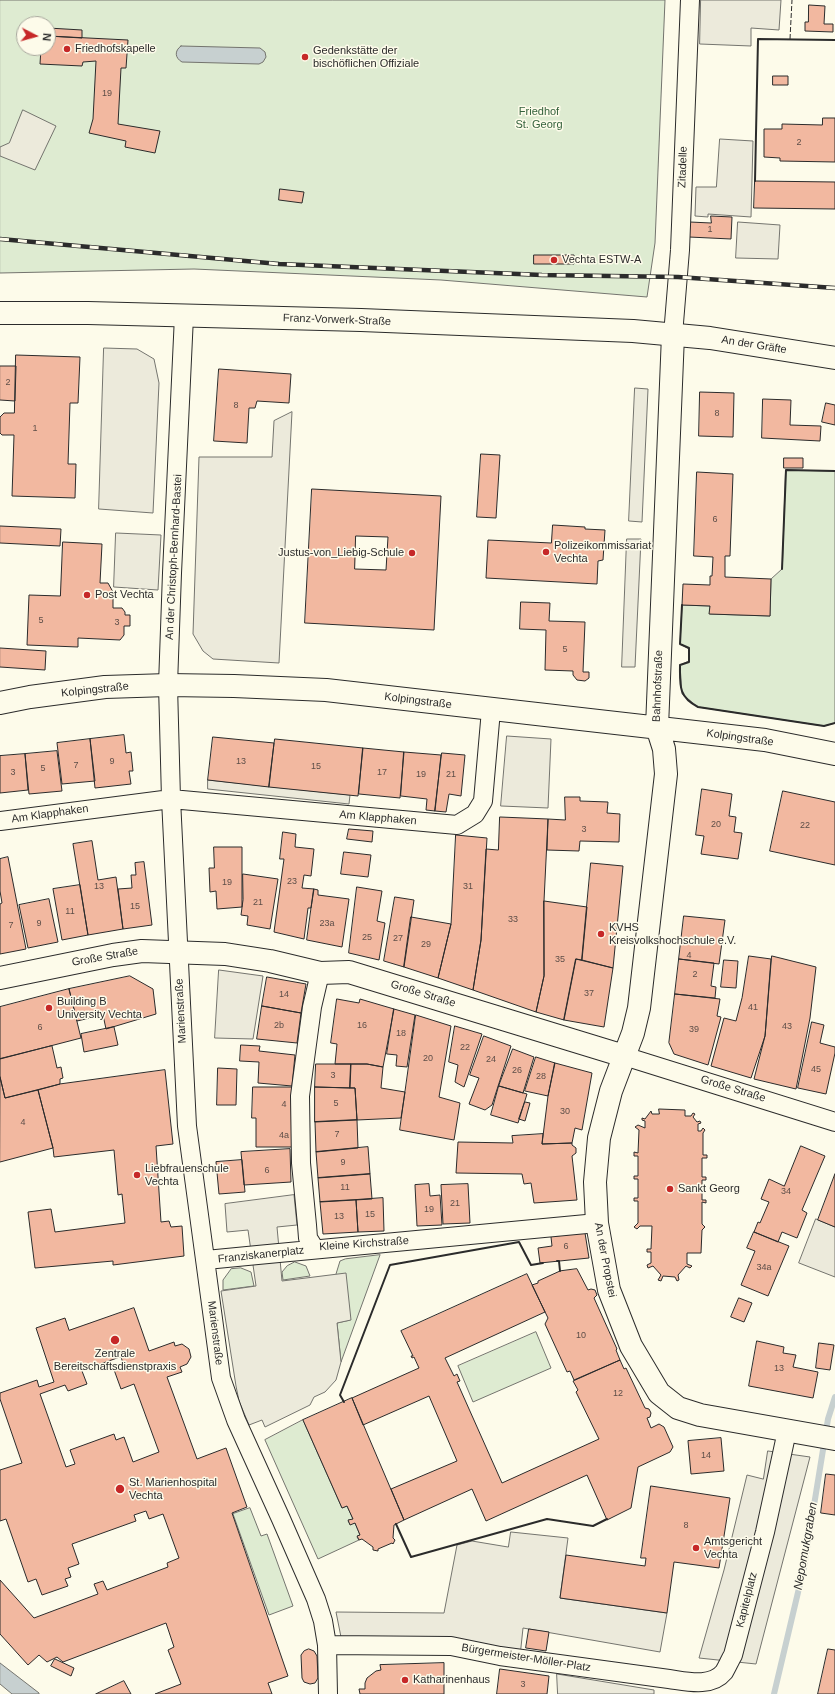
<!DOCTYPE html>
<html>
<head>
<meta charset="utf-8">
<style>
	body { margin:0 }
	#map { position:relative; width:835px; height:1694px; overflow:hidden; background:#fdfbea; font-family:Arial,sans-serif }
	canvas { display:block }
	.north { position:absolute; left:16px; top:16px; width:40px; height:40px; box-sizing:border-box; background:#fdfbea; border:1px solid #a9a89e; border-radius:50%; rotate:96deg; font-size:11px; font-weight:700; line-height:16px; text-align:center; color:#2b2b2b }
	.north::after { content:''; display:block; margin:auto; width:14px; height:18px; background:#c62828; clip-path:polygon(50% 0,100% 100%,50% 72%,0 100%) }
</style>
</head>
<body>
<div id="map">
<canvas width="835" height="1694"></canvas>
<div class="north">N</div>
</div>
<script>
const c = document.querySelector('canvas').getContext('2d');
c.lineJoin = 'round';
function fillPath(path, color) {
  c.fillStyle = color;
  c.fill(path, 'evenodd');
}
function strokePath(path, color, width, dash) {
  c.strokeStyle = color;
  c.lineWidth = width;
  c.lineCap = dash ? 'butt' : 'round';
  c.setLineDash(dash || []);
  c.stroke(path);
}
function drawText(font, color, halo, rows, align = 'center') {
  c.font = font + ' Arial,sans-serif';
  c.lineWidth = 3;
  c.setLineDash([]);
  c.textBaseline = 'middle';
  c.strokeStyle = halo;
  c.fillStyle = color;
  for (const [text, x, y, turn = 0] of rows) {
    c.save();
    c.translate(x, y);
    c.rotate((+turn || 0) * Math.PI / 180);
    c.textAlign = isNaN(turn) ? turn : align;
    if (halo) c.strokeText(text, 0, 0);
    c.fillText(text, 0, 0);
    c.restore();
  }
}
const green = new Path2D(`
	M0,0H665L655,243L647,297L441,280L194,269L0,273ZM24,24H48V48H24Z
	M786,470L835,471V723L824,726L698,707L682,694L680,665L689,661V649L680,644L682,605L710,606V614L770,616L771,579L782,569Z
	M380,1255L341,1362L337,1323L350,1320L336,1274L340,1261L345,1259Z
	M295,1262L306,1266L310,1276L283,1280L282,1272L287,1266Z
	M241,1268L251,1272L254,1286L223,1290V1280L231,1269Z
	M536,1332L551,1368L473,1402L458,1366Z
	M303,1420L342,1508L347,1506L353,1519L348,1521L350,1524L355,1523L360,1535L357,1537L359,1540L318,1559L265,1440Z
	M250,1508L261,1536L267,1534L293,1606L269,1615L233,1514Z`);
fillPath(green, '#deebd1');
strokePath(green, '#74746e', 1);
const parking = new Path2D(`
	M701,0H781L779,30L751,28V46L700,44Z
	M23,110L56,126L35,170L0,156V147L9,143Z
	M720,139L753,141L751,217L708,214V217L695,216L696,187H716Z
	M738,222L780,225L778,259L736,258Z
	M104,348L137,349L154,359L159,383L153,513L99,509Z
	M635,388L648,389L642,522L629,521Z
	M292,412L279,663L213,659L203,651L193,634L199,457H272L274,421Z
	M116,533L161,535L158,590L114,587Z
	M627,539H641L635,667H622Z
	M507,736L551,739L548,808L501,806Z
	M208,780L350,795L349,804L208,789Z
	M219,970L263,976L253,1039L215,1038Z
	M294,1195L297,1225L277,1227L282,1281L346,1273L351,1320L337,1323L341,1362L336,1380L325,1392L314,1397L310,1405L265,1427L262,1420L249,1425L239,1401L236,1386L221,1291L256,1286L248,1230L227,1232L225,1204Z
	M816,1219L835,1227V1277L799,1263Z
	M768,1451L810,1457L756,1664L699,1658L724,1570L747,1475L763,1479Z
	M511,1532L568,1538L560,1598L667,1613L660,1652L523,1628L519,1666L445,1650L344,1652L336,1612L444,1613L457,1545L472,1541L508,1547Z
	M557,1674L654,1690V1694H558Z`);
fillPath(parking, '#eceadb');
strokePath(parking, '#74746e', 1);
const water = new Path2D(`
	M181,46L260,48L265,52L266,57L263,62L259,64L182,62C175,58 174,51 181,46Z
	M0,1663L39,1693V1694H12L0,1684Z`);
fillPath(water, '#c7d0d0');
strokePath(water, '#74746e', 1);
strokePath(new Path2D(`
	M774,1694L804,1567L828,1419L835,1397`), '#c7d0d0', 6);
const building = new Path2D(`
	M809,5L825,6L824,24H833V32L805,31V22H808Z
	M48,28L82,30V38L48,36Z
	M48,36L128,40L126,68H121L118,124L160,131L155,153L125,147L126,141L89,133L93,119L96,61L83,62L82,66L40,64L41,48H48Z
	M773,76H788V85H773Z
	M823,118H835V162L780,161V158L764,157V129H782V124L822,125Z
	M755,181L835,182V209L754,208Z
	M280,189L304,192L302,203L279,200Z
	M711,216L732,217L731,239L689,237L690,222L711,223Z
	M534,255H574V264H534Z
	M16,355L80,357L78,403H70L68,464H76L75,498L12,496L14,435H2L0,433V417L4,413H14Z
	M0,366H16L15,401L0,400Z
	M219,369L291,374L289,403L257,401L255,408H249L247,443L214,441Z
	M700,392L734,393L733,437L699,436Z
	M763,399L791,400L790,425L821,426L820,441L762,438Z
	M826,403L835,405V425L822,422Z
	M481,454L500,455L496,518L477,517Z
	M784,458H803V468H784Z
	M697,472L733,474L730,556H725V577L771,579L770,616L709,614L710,606L682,605L683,584L710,585V576H712L713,557L694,556Z
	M312,489L441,496L434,630L305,623ZM356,536L388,537L386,570L355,569Z
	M553,525L585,527V529L605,530L603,560L598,561L597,584L486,578L488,540L551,543Z
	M0,526L61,529L60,546L0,543Z
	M63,542L102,544L100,583H108L113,592V608H122L125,612V615H130V626H124V635L120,640L78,638V647L27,645L29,595L60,596Z
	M521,602L550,603L549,621L585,622L583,672H589V678L585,681L577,680L573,675V671L545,670L546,630L520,629Z
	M0,648L46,651L45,670L0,667Z
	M124,735L126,753L131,752L133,771H129L131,784L95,788L90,739Z
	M213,737L274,743L269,787L208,780Z
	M90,739L95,781L62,784L57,743Z
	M275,739L363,748L358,796L269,787Z
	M363,748L404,752L400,798L359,794Z
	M57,751L62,791L29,794L25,754Z
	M404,752L441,755L435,811L426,810L427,799L401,796Z
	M442,753L465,755L461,796L449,794L446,812L435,811Z
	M25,754L28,790L0,793V756Z
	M702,789L732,794L729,816L736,817L734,832L742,833L738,859L701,854L704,836L696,835Z
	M783,791L835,802V865L770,851Z
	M565,797H580V801L608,802L607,813L620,814L619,842L580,841L579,851L547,850L548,819L565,820Z
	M500,817L548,819L544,901V976L536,1012L473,990L481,940L486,849L498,850Z
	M349,829L373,831L372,842L347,839Z
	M283,832L296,834L295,847L314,849L311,876L304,875L302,888L314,889L311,908H308L304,939L274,932L284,859H280Z
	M456,835L487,838L481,940L473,990L438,978L451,924Z
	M92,841L98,880L116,877L123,929L88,935L73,844Z
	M214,847H242V907L217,909L216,891L210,892L209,868H214Z
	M344,852L371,855L368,877L341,874Z
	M8,857L26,949L0,954V904L2,903L0,891V859Z
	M144,862L152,925L123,929L118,889L132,888L131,875H136L135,863Z
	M591,863L623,866L613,968L582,960Z
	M243,874L278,879L270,929L247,925L248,916L241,915L243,900Z
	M80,885L88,935L62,940L53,889Z
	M357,887L382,891L377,921L385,923L379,960L349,953Z
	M314,889L318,890V895L349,899L342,947L307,940Z
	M395,897L414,900L404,967L384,961Z
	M49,899L58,942L28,948L19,905Z
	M544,901L587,907L582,960L576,959L564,1020L536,1012L544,976Z
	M684,916L725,920L719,964L679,959Z
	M411,917L451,924L438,978L404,967Z
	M749,956L771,959L765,1036L751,1078L711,1066L724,1018L736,1021L742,998Z
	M772,956L816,967L810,1018L796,1089L754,1079L765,1036Z
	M576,959L613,968L604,1027L564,1020Z
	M679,959L714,963L711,986L716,987L715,998L675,994Z
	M724,960L738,961L736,988L721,987Z
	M130,976L153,989L156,1014L106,1029L103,1015L77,1021L69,989Z
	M267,977L306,984L301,1013L262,1006Z
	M69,989L81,1038L0,1059V1007Z
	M675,994L720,999L717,1016L721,1017L708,1065L674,1054L669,1043Z
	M337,999L359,1003L360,999L394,1009L383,1067L367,1064H335L337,1044L331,1043Z
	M262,1006L301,1013L297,1043L257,1039Z
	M394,1009L415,1015L407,1067L396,1066L397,1055L387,1054Z
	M416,1015L451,1026L439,1097L460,1103L454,1140L400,1130Z
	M812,1022L824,1025L820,1043L835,1047V1053L826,1094L798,1088Z
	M455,1026L482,1034L464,1087L455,1082L458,1065L449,1062Z
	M114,1027L118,1045L84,1052L81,1034Z
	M484,1036L511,1046L492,1105L485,1110L469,1104L479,1078L470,1075Z
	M241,1045L260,1046L259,1051L295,1055L292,1086L258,1083L259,1062L240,1061Z
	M52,1046L57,1068L61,1067L63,1078L60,1079V1084L5,1098L0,1077V1059Z
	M513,1049L534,1057L523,1093L499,1086Z
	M536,1057L555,1063L548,1096L525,1091Z
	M555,1063L592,1073L582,1130L575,1128L572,1143L542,1144L548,1096Z
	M316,1064H351L350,1088L315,1087Z
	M351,1064H367L383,1067L381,1088L405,1092L401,1118L357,1120L355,1088H350Z
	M218,1068L237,1069L236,1105H217Z
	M165,1070L173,1144L156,1146L161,1222L169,1221L171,1227L182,1226L184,1256L113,1265V1261L35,1268L28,1212L51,1209L55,1232L125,1223L122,1194L118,1195L114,1150L54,1157L53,1148L38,1090L60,1084Z
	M0,1077L5,1098L38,1090L53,1148L0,1162Z
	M499,1086L527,1094L518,1123L491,1115Z
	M253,1087H292V1147H256V1118H252Z
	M315,1087L355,1088L357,1120L315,1122Z
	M525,1102L530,1103L525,1121L519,1119Z
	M659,1109L685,1110V1116H691L693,1113L695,1114L693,1117L697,1122L700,1121L701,1123L698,1124V1131H701L703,1128L705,1130L703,1133V1155H707V1158H702V1177H706V1180H702V1200H706V1203L702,1202V1224L705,1227L702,1230L701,1253H687V1264L692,1266L690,1268L686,1266L678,1275L679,1280L677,1281L675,1277L663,1276L661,1281L658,1280L661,1275L653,1266L648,1268L647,1265L651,1263V1252H647V1249H651L652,1226H640L637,1229L634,1227L638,1223V1201H634V1198H638V1179H634V1176H638V1156H634V1152L638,1153L639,1130L635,1127L638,1125L645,1128V1121L642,1120V1118L645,1119L651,1111L652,1114H659Z
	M357,1120L358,1148L316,1152L315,1122Z
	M543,1134L542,1144L572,1143V1145L576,1148V1153L572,1156L577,1200L534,1203L531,1183L524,1184L522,1174L456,1173L458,1142L513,1143L512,1136Z
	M801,1146L825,1156L802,1210L807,1213L797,1238L782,1232L778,1242L754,1232L758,1222L760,1223L769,1202L761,1199L769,1179L784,1186Z
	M368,1147L370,1174L318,1178L316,1152Z
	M290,1149L291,1182L244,1185L241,1152Z
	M242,1160L245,1192L219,1194L216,1162Z
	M370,1174L372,1199L320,1202L318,1178Z
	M835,1174V1227L818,1220Z
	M429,1184L430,1196L440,1195L442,1225L417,1226L415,1185Z
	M468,1184L470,1223L443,1224L441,1185Z
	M383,1198L384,1231L358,1232L356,1200Z
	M356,1200L358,1232L323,1234L320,1202Z
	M754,1232L789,1246L768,1296L741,1285L755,1251L747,1248Z
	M585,1233L589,1258L540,1263L538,1248L552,1246L551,1237Z
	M577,1269L588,1290L591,1289L595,1290L597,1295L594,1298L617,1349L616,1350L620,1360L574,1380L570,1371L567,1372L545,1324L548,1318L532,1285L538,1283V1281L560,1271Z
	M527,1274L545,1312L445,1358L454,1376L457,1374L460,1381L457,1382L502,1483L599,1439L576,1392L578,1390L573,1381L620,1360L624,1369L626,1368L645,1408L649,1409L651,1413L650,1417L647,1418L651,1428L659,1424L664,1427L673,1447L670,1452L638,1467L631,1508L607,1520L587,1475L486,1521L472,1489L404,1520L391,1489L457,1461L429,1396L363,1425L352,1398L419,1368L414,1357L412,1358L411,1356H413L401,1331Z
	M739,1298L752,1303L744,1322L731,1317Z
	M134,1308L149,1351L174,1342L175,1346L182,1344L189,1349L191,1357L187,1364L180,1367L182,1372L167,1377L197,1459L226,1448L247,1507L232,1513L288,1676L268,1683L272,1694H155L181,1684L168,1650L174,1647L166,1623L63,1662L57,1657L47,1662L39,1655L28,1665L0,1634V1580L34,1618L98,1594L94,1584L103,1581L107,1590L168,1567L167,1563L179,1558L163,1514L149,1519L146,1511L134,1515L136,1521L72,1544L79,1564L68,1568L71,1577L65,1579L68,1586L42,1595L36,1579L28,1582L6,1519L0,1521V1470L22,1463L0,1399V1393L37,1380L39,1387L54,1382L36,1328L65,1318L69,1330ZM121,1357L123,1363L113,1367L121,1389L134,1384L159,1452L133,1462L124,1437L116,1440L114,1434L70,1450L75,1464L66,1467L40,1394L65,1385L68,1391L87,1384L82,1371Z
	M757,1341L784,1347L783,1353L796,1355L793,1367L818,1372L813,1398L749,1386Z
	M819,1343L834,1345L830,1370L816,1368Z
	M352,1398L404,1520L394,1525L393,1538L395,1540L393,1544L392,1543L378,1549V1551L373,1550V1547L362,1539L359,1540L357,1536L360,1535L355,1523L350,1525L348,1520L353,1519L347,1506L342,1508L303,1420Z
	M721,1438L724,1471L691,1474L688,1441Z
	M826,1474L835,1475V1515L821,1513Z
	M651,1486L730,1498L719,1568L674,1562L667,1613L560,1598L566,1555L645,1566L646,1558H641Z
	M529,1629L549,1632L546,1651L526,1648Z
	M309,1649L314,1651L317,1656L318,1678L315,1683L310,1684L304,1682L302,1678L301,1655L304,1651Z
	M828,1649L835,1650V1694H818Z
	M55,1659L74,1668L71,1676L51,1666Z
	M444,1663V1694H360L359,1689H365V1683L367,1678L376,1671L381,1670L380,1665Z
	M500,1669L549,1676L547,1694H497Z
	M124,1681L131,1694H96Z`);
fillPath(building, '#f2b8a0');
strokePath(building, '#2b2b2b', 1);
const minor = new Path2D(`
	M184,316L172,573L168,685L171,799L187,1126L221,1378L236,1420L281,1519L316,1599L323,1621L327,1645L328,1694
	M673,335L680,250L690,0
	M0,821L171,799L457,825L475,814L483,801L491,710
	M624,1056L835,1122
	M315,1249L308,1238L307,1225L301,1163L300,1096L312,1007L320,973
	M206,1260C336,1247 466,1236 597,1223
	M327,1645L451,1646L500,1656L669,1679C685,1681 711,1688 724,1672C727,1667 730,1660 733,1655L765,1532L787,1431`);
const tertiary = new Path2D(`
	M673,335L657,727L664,749L666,774L639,1008L633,1033L611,1091L599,1138L595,1182L597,1223L609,1290L631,1346L659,1393L678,1408L700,1415L835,1439
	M0,703L30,697L105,687L168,685L234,686L326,690L765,740L835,754
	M0,978L113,955L142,951L225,954L270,961L320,973L349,972L624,1056`);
const secondary = new Path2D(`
	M0,313H88L361,320L633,331L710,338L835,358`);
strokePath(minor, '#2b2b2b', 20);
strokePath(tertiary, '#2b2b2b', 24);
strokePath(secondary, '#2b2b2b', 24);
strokePath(minor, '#fdfbea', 18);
strokePath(tertiary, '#fdfbea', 22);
strokePath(secondary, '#fdfbea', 22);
const rail = new Path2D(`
	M0,239L279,264L542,275L678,277L835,288`);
strokePath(rail, '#2b2b2b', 4.5);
strokePath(rail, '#fdfbea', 3, [9]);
strokePath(new Path2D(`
	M790,39L792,0`), '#2b2b2b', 1, [5, 2]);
strokePath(new Path2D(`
	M755,181L758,39L835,40
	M782,569L786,470L835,471
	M682,605L680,644L689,648V662L680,665C680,685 678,697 698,707L824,726L835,723
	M557,1261H559L560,1271
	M344,1402L340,1395L390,1265L519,1242L531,1265L543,1263
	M396,1524L411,1557L547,1519L593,1526L607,1519`), '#2b2b2b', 2);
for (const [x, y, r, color] of [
	[67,49,4,"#c62828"],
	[305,57,4,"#c62828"],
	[554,260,4,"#c62828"],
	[546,552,4,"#c62828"],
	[412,553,4,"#c62828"],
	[87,595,4,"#c62828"],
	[601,934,4,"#c62828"],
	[49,1008,4,"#c62828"],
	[137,1175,4,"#c62828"],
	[670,1189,4,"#c62828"],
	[115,1340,5,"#c62828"],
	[120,1489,5,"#c62828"],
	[696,1548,4,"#c62828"],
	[405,1680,4,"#c62828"]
]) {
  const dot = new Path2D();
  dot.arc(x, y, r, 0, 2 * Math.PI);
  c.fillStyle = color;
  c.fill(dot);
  strokePath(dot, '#fdfbea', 1.5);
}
drawText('9px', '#5d4e48', null, [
	["19",107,94],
	["2",799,143],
	["1",710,230],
	["2",8,383],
	["8",236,406],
	["8",717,414],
	["1",35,429],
	["6",715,520],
	["5",41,621],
	["3",117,623],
	["5",565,650],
	["9",112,762],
	["13",241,762],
	["7",76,766],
	["15",316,767],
	["5",43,769],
	["3",13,773],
	["17",382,773],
	["19",421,775],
	["21",451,775],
	["20",716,825],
	["22",805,826],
	["3",584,830],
	["23",292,882],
	["19",227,883],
	["13",99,887],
	["31",468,887],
	["21",258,903],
	["15",135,907],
	["11",70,912],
	["33",513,920],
	["9",39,924],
	["23a",327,924],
	["7",11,926],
	["25",367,938],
	["27",398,939],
	["29",426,945],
	["4",689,956],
	["35",560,960],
	["2",695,975],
	["37",589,994],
	["14",284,995],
	["41",753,1008],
	["2b",279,1026],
	["16",362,1026],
	["43",787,1027],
	["6",40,1028],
	["39",694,1030],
	["18",401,1034],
	["22",465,1048],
	["20",428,1059],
	["24",491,1060],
	["45",816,1070],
	["26",517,1071],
	["3",333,1076],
	["28",541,1077],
	["5",336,1104],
	["4",284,1105],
	["30",565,1112],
	["4",23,1123],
	["7",337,1135],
	["4a",284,1136],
	["9",343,1163],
	["6",267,1171],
	["11",345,1188],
	["34",786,1192],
	["21",455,1204],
	["19",429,1210],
	["15",370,1215],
	["13",339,1217],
	["6",566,1247],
	["34a",764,1268],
	["10",581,1336],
	["13",779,1369],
	["12",618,1394],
	["14",706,1456],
	["8",686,1526],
	["3",523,1685]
]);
drawText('11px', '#2b2b2b', '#fdfbea', [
	["Friedhofskapelle",75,49],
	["Gedenkstätte der",313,51],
	["bischöflichen Offiziale",313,64],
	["Vechta ESTW-A",562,260],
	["Polizeikommissariat",554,546],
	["Vechta",554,559],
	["Justus-von_Liebig-Schule",404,553,"right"],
	["Post Vechta",95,595],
	["KVHS",609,928],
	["Kreisvolkshochschule e.V.",609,941],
	["Building B",57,1002],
	["University Vechta",57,1015],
	["Liebfrauenschule",145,1169],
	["Vechta",145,1182],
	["Sankt Georg",678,1189],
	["Zentrale",115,1354,"center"],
	["Bereitschaftsdienstpraxis",115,1367,"center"],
	["St. Marienhospital",129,1483],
	["Vechta",129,1496],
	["Amtsgericht",704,1542],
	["Vechta",704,1555],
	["Katharinenhaus",413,1680]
], 'left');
drawText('11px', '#34623c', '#fdfbea', [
	["Friedhof",539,112],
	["St. Georg",539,125]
]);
drawText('11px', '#2b2b2b', '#fdfbea', [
	["Zitadelle",683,167,-88],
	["Franz-Vorwerk-Straße",337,320,2],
	["An der Gräfte",754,345,9],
	["An der Christoph-Bernhard-Bastei",174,557,-87],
	["Bahnhofstraße",658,686,-88],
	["Kolpingstraße",95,690,-6],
	["Kolpingstraße",418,701,7],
	["Kolpingstraße",740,738,8],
	["Am Klapphaken",50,814,-8],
	["Am Klapphaken",378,818,5],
	["Große Straße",105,957,-10],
	["Große Straße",423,994,17],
	["Marienstraße",181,1011,-93],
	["Große Straße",733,1089,17],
	["Kleine Kirchstraße",364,1244,-4],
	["Franziskanerplatz",261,1255,-6],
	["An der Propstei",605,1260,79],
	["Marienstraße",215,1333,83],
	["Kapitelplatz",747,1600,-76],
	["Bürgermeister-Möller-Platz",526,1658,9]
]);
drawText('italic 12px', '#2b2b2b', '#fdfbea', [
	["Nepomukgraben",806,1546,-80]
]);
</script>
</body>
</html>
